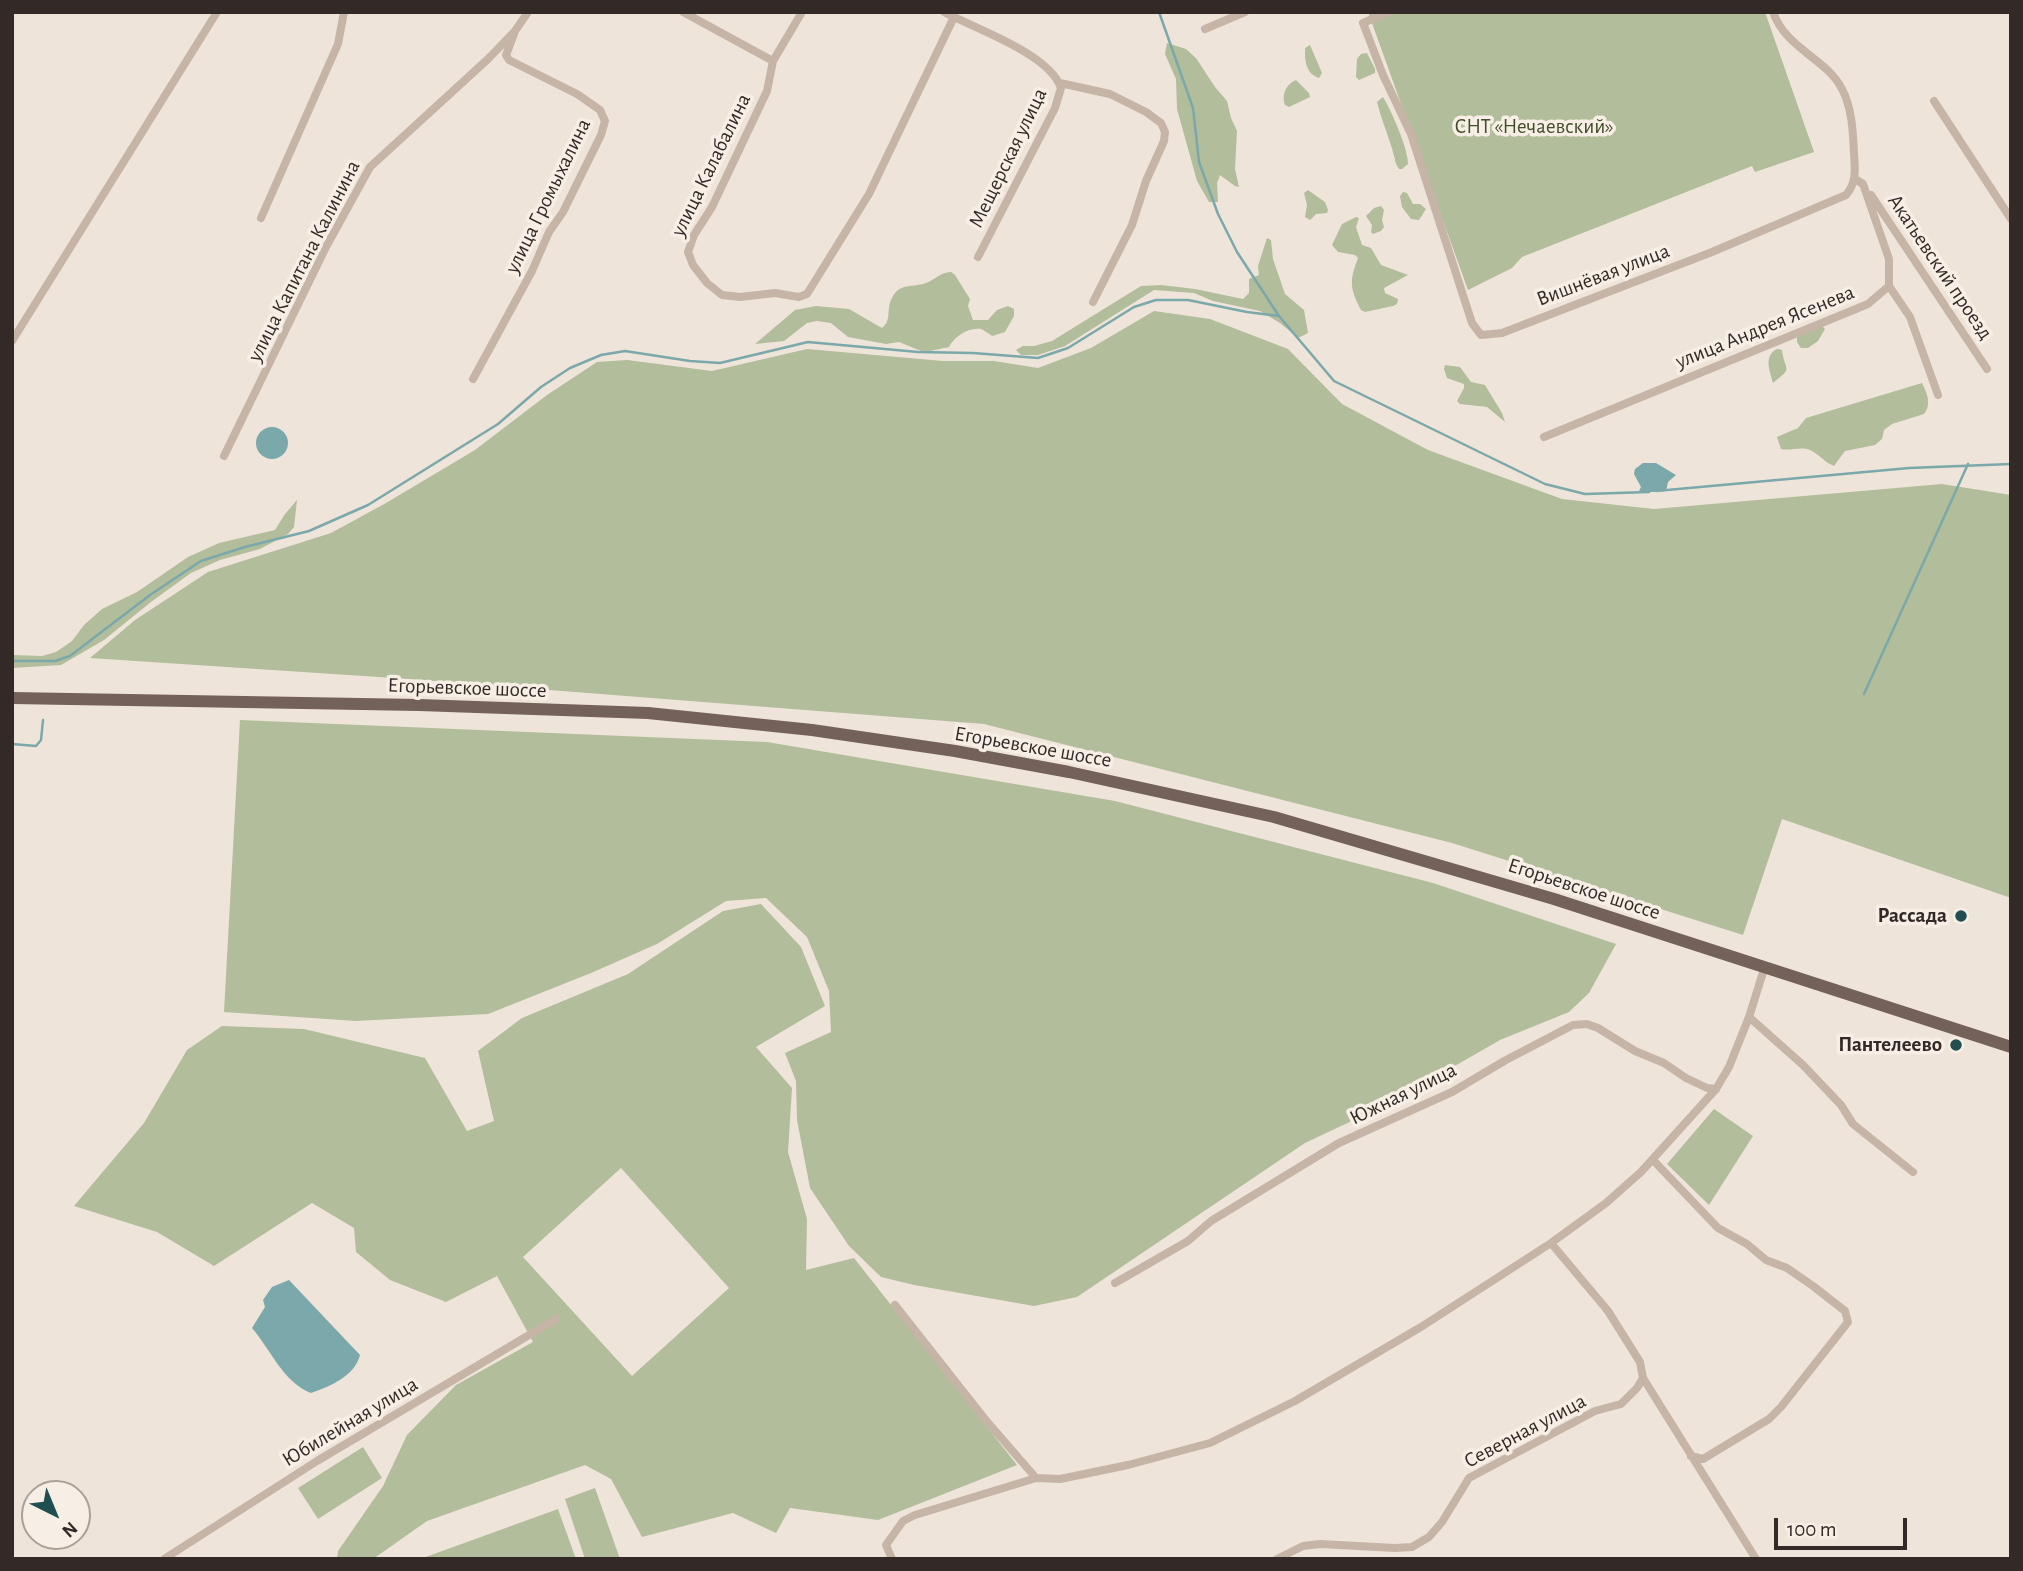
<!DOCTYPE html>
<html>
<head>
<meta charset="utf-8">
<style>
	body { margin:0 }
	#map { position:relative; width:2023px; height:1571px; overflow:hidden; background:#efe4d9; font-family:"Alegreya Sans",sans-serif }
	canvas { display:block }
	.frame { position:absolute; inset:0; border:14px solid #332a27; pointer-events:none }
	.north { position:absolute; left:21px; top:1480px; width:70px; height:70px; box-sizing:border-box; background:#f7efe5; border:2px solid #a9a099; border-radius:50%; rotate:137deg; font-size:19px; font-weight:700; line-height:28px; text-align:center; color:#332a27 }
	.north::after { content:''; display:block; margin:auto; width:24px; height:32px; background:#204e51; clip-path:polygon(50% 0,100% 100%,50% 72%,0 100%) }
	.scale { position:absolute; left:1774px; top:1518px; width:133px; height:32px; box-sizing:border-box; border:4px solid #332a27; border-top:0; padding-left:9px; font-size:21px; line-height:24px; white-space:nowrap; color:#332a27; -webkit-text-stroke:5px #f7efe5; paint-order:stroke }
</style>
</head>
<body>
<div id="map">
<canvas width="2023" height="1571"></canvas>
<div class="frame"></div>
<div class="north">N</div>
<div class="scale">100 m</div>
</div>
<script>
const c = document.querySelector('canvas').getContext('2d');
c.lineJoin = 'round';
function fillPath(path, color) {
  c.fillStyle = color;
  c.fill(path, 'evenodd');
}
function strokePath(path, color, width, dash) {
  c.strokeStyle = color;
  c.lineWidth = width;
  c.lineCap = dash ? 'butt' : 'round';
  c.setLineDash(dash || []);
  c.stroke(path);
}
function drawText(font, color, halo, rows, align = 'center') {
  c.font = font + ' "Alegreya Sans",sans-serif';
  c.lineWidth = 7;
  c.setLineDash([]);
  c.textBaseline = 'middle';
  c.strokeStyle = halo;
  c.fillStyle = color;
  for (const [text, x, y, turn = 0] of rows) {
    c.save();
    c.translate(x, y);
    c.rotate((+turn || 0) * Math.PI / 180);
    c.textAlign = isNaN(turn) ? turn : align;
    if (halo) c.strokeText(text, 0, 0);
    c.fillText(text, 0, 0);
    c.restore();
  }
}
fillPath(new Path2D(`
	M1368,12H1765L1814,152L1755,172L1752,166L1522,257L1512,268L1468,290Z
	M1167,43L1186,49L1196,58L1215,87L1227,101L1231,118L1237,131L1235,169L1239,187L1235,186L1220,175L1217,183L1218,202H1209L1197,181L1177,109L1176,79L1165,54Z
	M1310,45L1322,73L1319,78C1305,73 1305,60 1305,48Z
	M1367,53L1375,69V73L1359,80L1356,77L1357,59L1361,54Z
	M1296,80L1309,93L1310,97L1289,107L1285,105C1281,95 1286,84 1296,80Z
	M1383,97C1391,110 1408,148 1408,164L1402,169H1399L1396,164C1392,143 1382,123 1377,102Z
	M1308,190L1325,202L1328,210L1327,213L1316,214L1310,220L1305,217L1307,205L1304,193Z
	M1403,192L1407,193L1413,204H1420L1426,209L1419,220L1411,219L1402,207L1400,196Z
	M1381,206L1384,210L1382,220L1384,227L1381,231L1373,234L1371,232L1372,225L1366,216L1374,208Z
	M1356,217L1359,218L1356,227L1362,245L1371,248L1381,265L1408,275L1384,288L1385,293L1398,299L1397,304L1393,306L1365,312L1361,310C1350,289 1349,281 1358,258L1355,255L1338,252L1332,245L1342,224Z
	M1267,238L1271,240L1273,259L1285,294L1304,310L1308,333L1298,338L1280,323L1260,311L1213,301L1194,293L1154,290L1065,346L1038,355H1021L1016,350L1023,346H1034L1052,341L1141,286L1161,285L1195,289L1243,299L1249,293V279L1259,275L1258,266Z
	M951,272L955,275L970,299L968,306L973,320H988L997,310L1008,306L1014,309V316L1005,332L992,336C991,335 982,329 981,329C968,327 954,337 949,347L930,351H921L899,342L886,344L848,337L831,323L817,321L807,323L784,341L755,344L795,310L816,306L849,309L882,328C892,321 886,308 892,298C900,282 913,288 926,283C936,279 939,273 951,272Z
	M1154,311L1210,319L1288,349L1342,404L1428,450L1562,499L1654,509L1942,484L2011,495V898L1782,819L1743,935L1452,843L984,724L409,679L90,658L135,620L208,572L331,533L386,503L475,450L547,395L597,362L627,360L712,371L807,349L943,361H994L1038,368L1091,348Z
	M1821,325L1825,329L1818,341L1808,348H1801L1797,342V337Z
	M1777,349L1782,350C1785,373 1794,366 1773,383C1770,371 1763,356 1777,349Z
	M1445,365L1460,367L1471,382L1485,385L1502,413L1505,422L1487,407L1460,404L1457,401L1464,388V384L1447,378L1444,369Z
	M1922,383C1927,393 1932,405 1924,414L1892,424L1884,430L1882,439L1875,445L1845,451L1834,466C1824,462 1819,454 1810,450C1801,446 1791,451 1781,449L1777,437L1798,428L1806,418Z
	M297,500L294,527L288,534L260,549L220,560L191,573L151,602L104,640L61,665L12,668V655L42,656L56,652L72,641L84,625L102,609L137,592L188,557L219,543L275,530L285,514Z
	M240,720L767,742L1115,801L1433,883L1616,944L1589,993L1569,1012L1500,1040L1392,1102L1305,1143L1077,1297L1034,1306L914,1285L881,1277L849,1246L810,1188L797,1120L796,1081L785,1053L831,1032L829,991L807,937L766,898L726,901L657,944L591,973L488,1014L356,1021L224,1012Z
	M761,904L801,947L825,1006L756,1047L792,1088L788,1152L807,1219L806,1270L854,1258L1017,1465L878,1520L790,1508L776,1533L733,1513L642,1537L611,1479L585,1465L427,1521L373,1559H337L338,1551L383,1486L407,1435L456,1385L533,1342L497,1276L446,1302L390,1280L356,1252L354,1228L312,1203L214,1266L157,1232L74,1206L144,1123L187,1050L222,1026L304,1029L425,1058L467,1131L494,1121L478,1051L522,1018L628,974L723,911ZM621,1168L729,1288L632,1376L523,1257Z
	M1714,1109L1753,1136L1709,1205L1667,1164Z
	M363,1447L382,1478L318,1519L298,1488Z
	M595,1488L620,1559H585L565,1499Z
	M558,1509L576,1559H423V1558Z`), '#b2bd9b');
fillPath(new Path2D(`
	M256 443a16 16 0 1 1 32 0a16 16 0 1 1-32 0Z
	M1643,463H1656L1676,475L1668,482L1666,491L1638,493L1641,487L1634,474L1635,469Z
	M289,1280L360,1355C355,1376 329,1387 311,1393C283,1382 271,1350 252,1328L265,1307L263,1300L272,1287Z`), '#7ba8aa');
strokePath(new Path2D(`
	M1159,12L1193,108L1199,162L1218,214L1237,252L1279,316L1334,381L1545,484L1585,494L1649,492
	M1656,491L1909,468L2011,464
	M12,661H55L70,656L150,595L201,561L245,547L309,531L368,505L498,424L541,387L570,368L601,355L625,351L690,361L720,363L808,342L918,352L973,353L1038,358L1068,348L1134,307L1156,300H1188L1247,312L1279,316
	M1864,694L1968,464
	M12,744L36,746L41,740L43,720`), '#7ba8aa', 2.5);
strokePath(new Path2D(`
	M683,12L773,61
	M802,12L773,61L767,91L712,207L694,235L688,252L693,265L707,283L722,295L740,297L775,293L799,297L807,294L869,194L954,17
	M944,12C976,29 1050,54 1061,88L1055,108L978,257
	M1388,12L1363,23L1383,75L1411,134L1472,323L1481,335L1502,333L1712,252L1846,195C1857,182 1855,170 1854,153C1853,132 1852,108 1842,89C1826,58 1786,49 1773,12
	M1205,29L1245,12
	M1060,83L1110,94L1146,112L1161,123L1165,132L1164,141L1146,181L1132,225L1093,302
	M1934,101L2011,219
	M1871,195L1987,369
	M261,218L338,44L344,12
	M1889,286L1910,317L1938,395
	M12,341L217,12
	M473,379L532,271L549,232L563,212L601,135L605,121L600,110L577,94L509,60L506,55L514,34
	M1544,437L1868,304L1889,286V259L1863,184L1855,179
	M224,456L326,247L370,167L488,59L515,31L528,12
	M1749,1017L1803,1065L1841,1105L1853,1124L1913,1172
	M1653,1160L1718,1228L1747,1244L1766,1260L1787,1268L1813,1286L1845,1311L1848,1322L1781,1407L1769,1419L1703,1459L1691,1456
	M1551,1243L1608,1311L1640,1362L1643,1378L1756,1559
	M1115,1283L1188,1241L1211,1221L1339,1143L1452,1092L1506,1060L1573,1025L1587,1024L1598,1028L1635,1051L1664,1063L1686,1078L1707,1088L1716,1089
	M895,1305L984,1418L1036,1478L1060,1479L1128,1465L1210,1443L1295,1401L1421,1327L1551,1243L1606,1203L1641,1172L1716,1089L1729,1067L1749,1017L1765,966
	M164,1559L317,1461L556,1319
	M892,1559L886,1545L903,1521L915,1515L1036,1478
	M1277,1559L1303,1546L1320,1544L1395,1548L1412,1547L1429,1537L1442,1522L1469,1478L1595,1411L1621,1404L1637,1388L1643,1378`), '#c6b4a6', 8);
strokePath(new Path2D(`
	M12,698L419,705L648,713L812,730L955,751L1069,772L1274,817L1554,899L2011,1047`), '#746159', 12);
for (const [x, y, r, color] of [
	[1961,916,7,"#204e51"],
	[1956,1045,7,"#204e51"]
]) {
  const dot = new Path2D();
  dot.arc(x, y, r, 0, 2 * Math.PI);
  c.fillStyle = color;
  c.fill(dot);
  strokePath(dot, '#f7efe5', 2.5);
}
drawText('21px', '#434f2c', '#f7efe5', [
	["СНТ «Нечаевский»",1534,127]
]);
drawText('21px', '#332a27', '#f7efe5', [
	["Мещерская улица",1008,158,-64],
	["улица Калабалина",711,165,-64],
	["улица Громыхалина",548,196,-64],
	["улица Капитана Калинина",304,261,-63],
	["Акатьевский проезд",1940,267,56],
	["Вишнёвая улица",1603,275,-21],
	["улица Андрея Ясенева",1765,327,-22],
	["Егорьевское шоссе",467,688,2],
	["Егорьевское шоссе",1033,747,10],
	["Егорьевское шоссе",1584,889,18],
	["Южная улица",1403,1094,-26],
	["Юбилейная улица",350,1422,-31],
	["Северная улица",1525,1431,-28]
]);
drawText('bold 21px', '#332a27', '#f7efe5', [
	["Рассада",1947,916],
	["Пантелеево",1942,1045]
], 'right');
</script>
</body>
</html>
